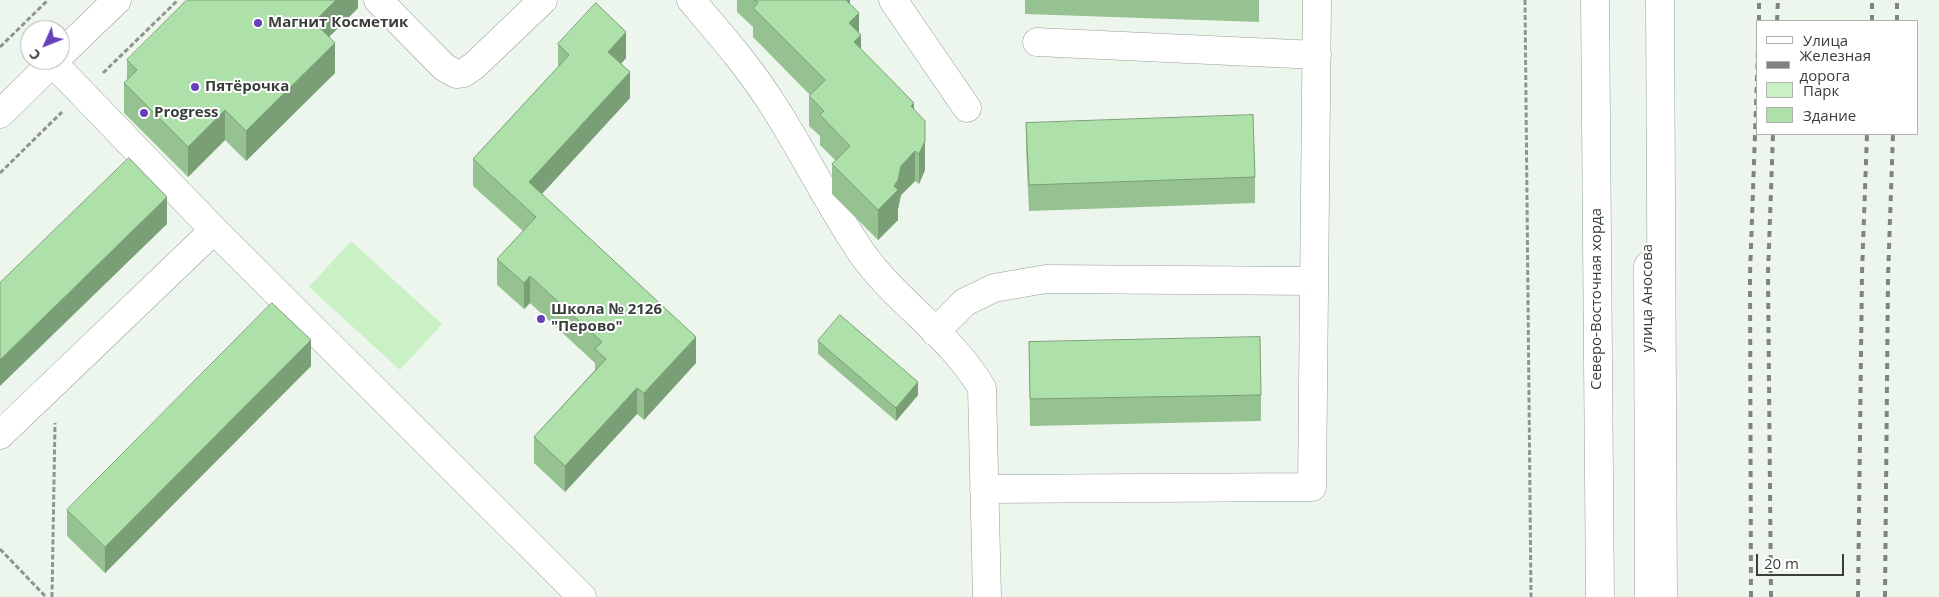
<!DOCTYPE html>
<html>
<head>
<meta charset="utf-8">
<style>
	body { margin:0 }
	#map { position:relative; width:1939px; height:597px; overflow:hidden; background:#edf6ec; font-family:"Open Sans",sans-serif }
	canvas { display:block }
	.legend { position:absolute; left:1756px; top:20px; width:162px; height:115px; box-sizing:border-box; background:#fff; border:1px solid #b0b2b0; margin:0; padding:6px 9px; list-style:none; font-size:15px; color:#3a3e3a }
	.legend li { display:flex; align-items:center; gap:10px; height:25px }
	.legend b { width:25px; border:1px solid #b0b2b0 }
	.north { position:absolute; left:20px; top:20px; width:50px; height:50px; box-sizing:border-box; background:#fff; border:1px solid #b0b2b0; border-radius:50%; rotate:226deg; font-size:14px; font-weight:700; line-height:20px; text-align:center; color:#3a3e3a }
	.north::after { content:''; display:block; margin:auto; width:18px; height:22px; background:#6540b9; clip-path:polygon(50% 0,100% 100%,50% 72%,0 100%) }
	.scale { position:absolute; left:1756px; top:554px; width:88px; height:22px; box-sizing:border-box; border:2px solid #3a3e3a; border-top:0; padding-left:6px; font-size:15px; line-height:18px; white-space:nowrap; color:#3a3e3a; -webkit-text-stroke:4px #fff; paint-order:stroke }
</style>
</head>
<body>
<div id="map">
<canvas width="1939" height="597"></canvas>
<ul class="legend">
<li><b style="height:6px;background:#fff"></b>Улица</li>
<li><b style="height:6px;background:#7f857e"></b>Железная дорога</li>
<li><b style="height:14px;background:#caf0c5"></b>Парк</li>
<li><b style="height:14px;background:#aee1a9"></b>Здание</li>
</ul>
<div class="north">С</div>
<div class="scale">20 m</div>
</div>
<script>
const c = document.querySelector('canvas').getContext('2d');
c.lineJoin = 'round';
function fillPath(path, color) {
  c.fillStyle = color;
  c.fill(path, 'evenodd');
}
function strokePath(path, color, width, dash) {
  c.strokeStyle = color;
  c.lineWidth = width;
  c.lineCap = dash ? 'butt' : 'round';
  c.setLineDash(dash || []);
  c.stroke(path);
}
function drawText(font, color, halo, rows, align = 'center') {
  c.font = font + ' "Open Sans",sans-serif';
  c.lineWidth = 4;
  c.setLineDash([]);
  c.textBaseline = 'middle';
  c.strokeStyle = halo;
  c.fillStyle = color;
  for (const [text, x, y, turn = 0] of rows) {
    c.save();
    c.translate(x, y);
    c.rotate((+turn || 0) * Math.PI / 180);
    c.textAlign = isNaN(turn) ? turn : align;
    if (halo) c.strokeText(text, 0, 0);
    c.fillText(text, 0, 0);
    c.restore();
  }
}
fillPath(new Path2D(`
	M351,241L442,324L400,370L309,287Z`), '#caf0c5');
const minor = new Path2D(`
	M378,0L444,67L456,74L464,73L475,65L543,0
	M691,0C720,34 749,67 773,105C804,153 829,205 861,252C896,302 951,335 982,388L987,597
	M893,0L967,108
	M1037,42L1317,55
	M60,55L117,0
	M0,114L55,60
	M214,230L582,597
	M1648,266L1649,597
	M935,332L965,302L994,288L1046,279L1314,281
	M0,435L214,230L52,62
	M984,489L1312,487L1317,0`);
const major = new Path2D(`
	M1660,0L1663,597`);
strokePath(minor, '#979f96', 29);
strokePath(major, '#979f96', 29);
strokePath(new Path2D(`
	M1525,0L1531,597
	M0,47L48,0
	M103,73L178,0
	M0,173L62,112
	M0,549L46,597
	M52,597L55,423`), '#8e958e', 3, [5, 2.5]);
strokePath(minor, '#fff', 28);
strokePath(major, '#fff', 28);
strokePath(new Path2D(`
	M1759,21V0
	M1777,21L1778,0
	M1872,21V0
	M1897,21V0
	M1751,597L1750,275L1758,50
	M1771,597L1768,274L1773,134
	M1858,597L1862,273L1867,134
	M1885,597L1888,277L1893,134`), '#7f857e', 4, [6, 6]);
const majorBridge = new Path2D(`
	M1595,0L1600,597`);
strokePath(majorBridge, '#979f96', 29, []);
strokePath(majorBridge, '#fff', 28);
fillPath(new Path2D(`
	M358,0V8L329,37L335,73L246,161L225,140L188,177L124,113V83L127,81V60Z
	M737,0H850V4L859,33L861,49L914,110L925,170L919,184L915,181L901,195L898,209V220L878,240L832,194V164L836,161L820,145V136L809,126V96L810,95L753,37V27L737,12Z
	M1025,0H1259V22L1025,14Z
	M558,44L626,58L621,64L630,98L542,194L696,363L644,420L637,414L565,492L534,463V437L595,370V363L530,303L524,309L497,285V259L523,231L473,186V159L558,68Z
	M1026,123L1255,177V203L1029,211L1026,149Z
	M818,341L918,395L896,421L818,354Z
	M1029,342L1261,395V421L1030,426Z
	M311,366L105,573L67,536V510Z`), '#96c291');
fillPath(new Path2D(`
	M336,0H358V8L314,52V22Z
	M846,0H850V21L859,13V37L861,35V65L849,52Z
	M626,32V58L608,78V52Z
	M335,43V73L246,161V131Z
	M630,72V98L529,208V182Z
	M914,103V132L911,106Z
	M225,110V140L188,177V147Z
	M925,121V170L919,184V154Z
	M915,151V181L901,195L898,209V220L878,240V210L894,186L901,166Z
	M167,197V224L0,386V360Z
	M530,276V303L524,309V283Z
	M696,337V363L644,420V393Z
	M311,340V366L105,573V547Z
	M918,382V395L896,421V408Z
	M637,388V414L565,492V466Z`), '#7a9e76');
const building = new Path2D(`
	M187,0H336L314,22L335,43L246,131L225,110L188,147L124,83L137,70L127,60Z
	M755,0H846L859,13L849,23L861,35L854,42L914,103L911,106L925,121V141L919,154L915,151L901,166L898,180L894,186L898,190L878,210L832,164L850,146L820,115L824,111L809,96L825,80L753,8L758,3Z
	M596,3L626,32L608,52L630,72L529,182L696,337L644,393L637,388L565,466L534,437L606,359L595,349L602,342L530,276L524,283L497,259L536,217L473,159L569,55L558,44Z
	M1253,115L1255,177L1029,185L1026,123Z
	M129,158L167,197L0,360V283Z
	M272,303L311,340L105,547L67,510Z
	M840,315L918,382L896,408L818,341Z
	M1260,337L1261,395L1030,399L1029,342Z`);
fillPath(building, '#aee1a9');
strokePath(building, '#7a9e76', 1);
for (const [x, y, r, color] of [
	[258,23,5,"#6540b9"],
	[195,87,5,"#6540b9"],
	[144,113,5,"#6540b9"],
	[541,319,5,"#6540b9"]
]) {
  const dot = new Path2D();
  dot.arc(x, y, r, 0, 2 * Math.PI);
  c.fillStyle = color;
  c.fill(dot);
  strokePath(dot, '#fff', 2);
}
drawText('bold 15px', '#3a3e3a', '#fff', [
	["Магнит Косметик",268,23],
	["Пятёрочка",205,87],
	["Progress",154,113],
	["Школа № 2126",551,310],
	["\"Перово\"",551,327]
], 'left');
drawText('15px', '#3a3e3a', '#fff', [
	["улица Аносова",1648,298,-90],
	["Северо-Восточная хорда",1597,299,-90]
]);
</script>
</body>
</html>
